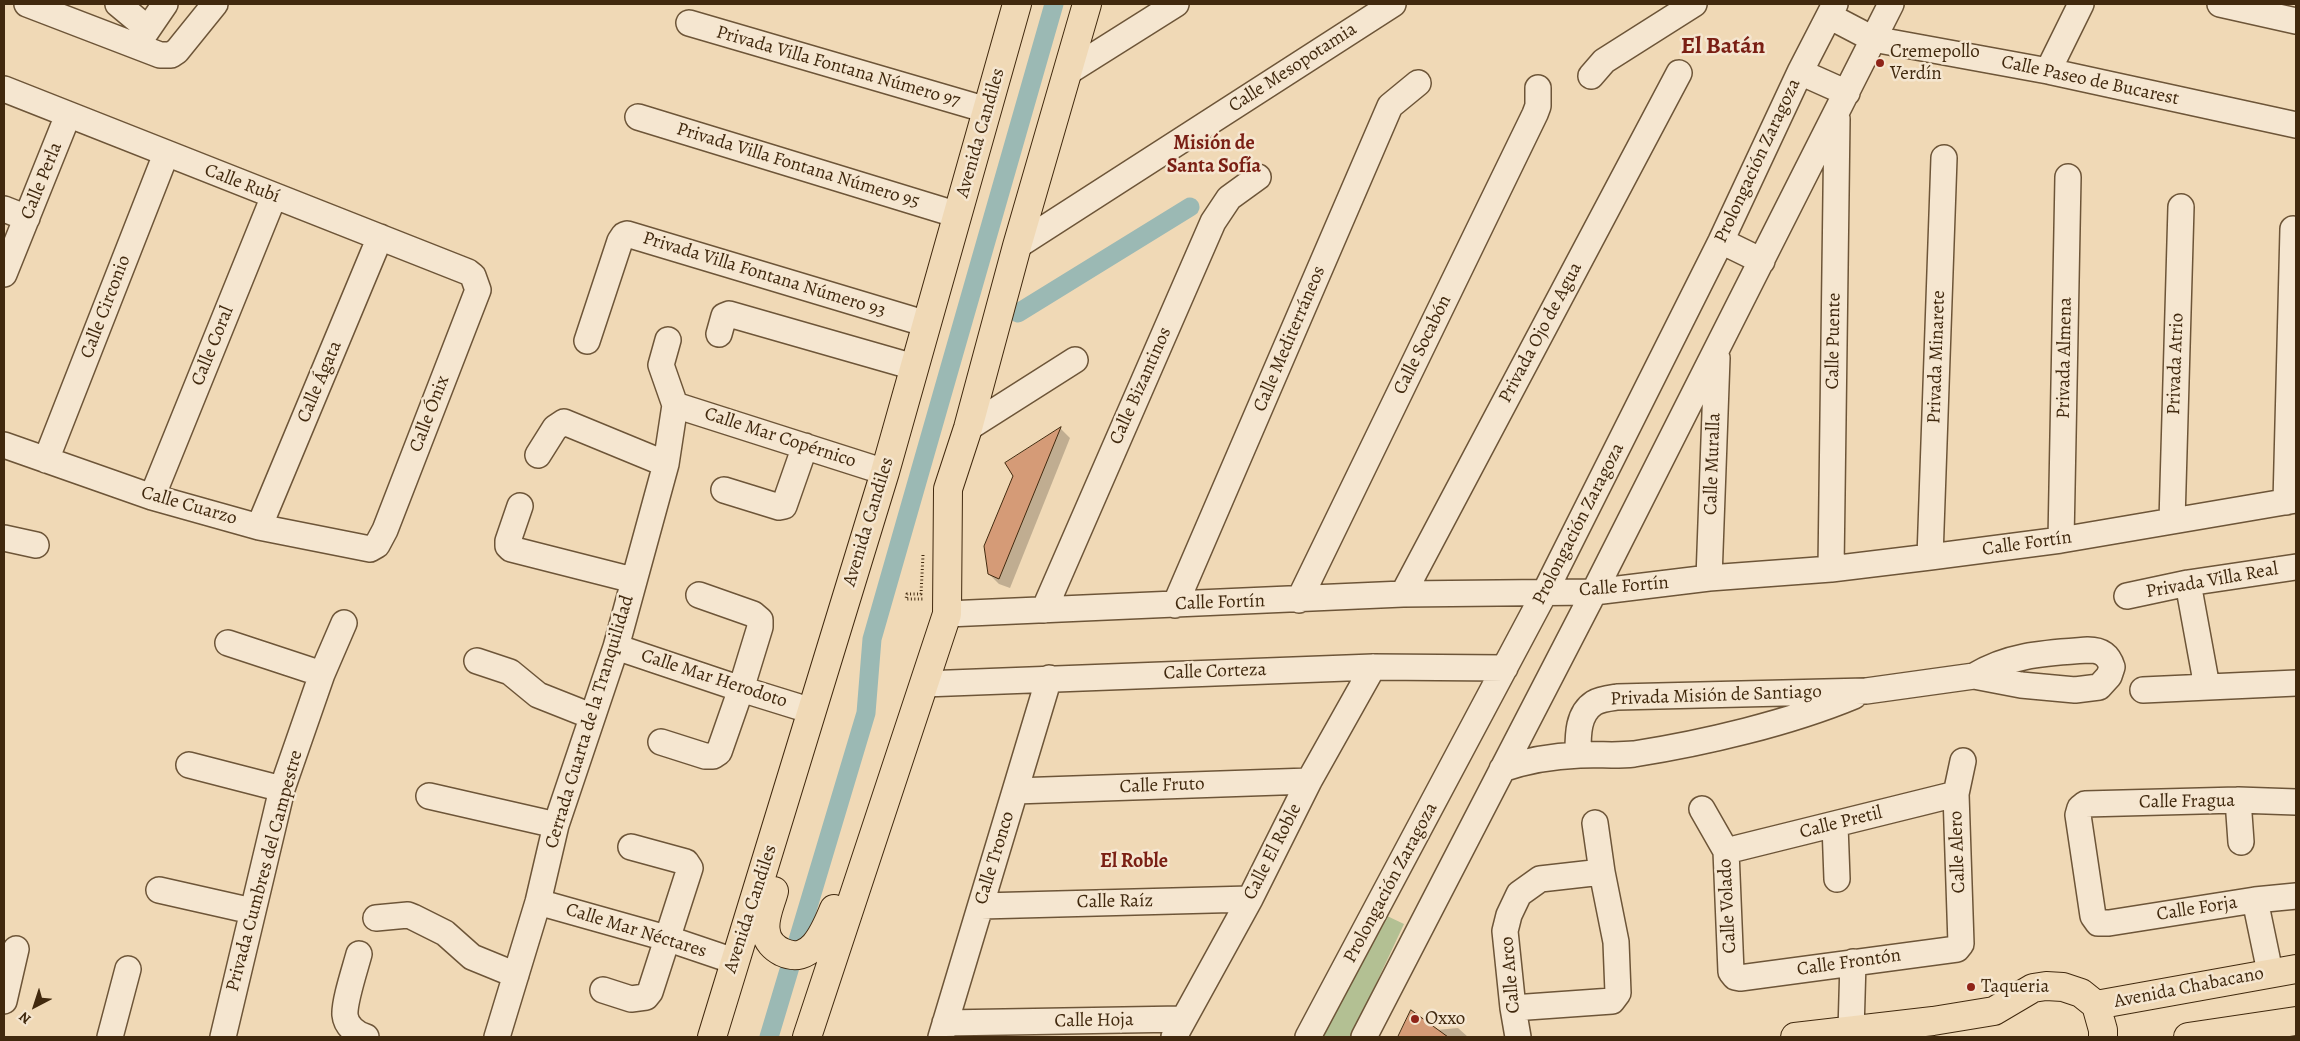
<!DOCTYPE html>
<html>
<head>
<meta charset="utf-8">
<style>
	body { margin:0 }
	#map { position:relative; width:2300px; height:1041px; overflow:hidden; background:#f0d9b6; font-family:Alegreya,serif }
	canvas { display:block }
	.frame { position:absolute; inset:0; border:5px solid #41290e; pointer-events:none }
	.north { position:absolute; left:10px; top:981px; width:50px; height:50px; -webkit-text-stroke:4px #f5e6d0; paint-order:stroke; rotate:220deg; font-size:14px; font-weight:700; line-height:20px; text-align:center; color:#41290e }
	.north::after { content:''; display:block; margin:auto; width:18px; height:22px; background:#41290e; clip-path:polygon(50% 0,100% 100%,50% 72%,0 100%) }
</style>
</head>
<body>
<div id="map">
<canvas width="2300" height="1041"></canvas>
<div class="frame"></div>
<div class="north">N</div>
</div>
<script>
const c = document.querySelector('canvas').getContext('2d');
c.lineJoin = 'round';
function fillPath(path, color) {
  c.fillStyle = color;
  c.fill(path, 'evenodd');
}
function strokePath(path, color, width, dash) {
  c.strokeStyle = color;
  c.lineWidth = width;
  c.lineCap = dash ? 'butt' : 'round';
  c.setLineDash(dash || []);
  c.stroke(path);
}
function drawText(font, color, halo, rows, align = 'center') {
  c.font = font + ' Alegreya,serif';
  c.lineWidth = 5;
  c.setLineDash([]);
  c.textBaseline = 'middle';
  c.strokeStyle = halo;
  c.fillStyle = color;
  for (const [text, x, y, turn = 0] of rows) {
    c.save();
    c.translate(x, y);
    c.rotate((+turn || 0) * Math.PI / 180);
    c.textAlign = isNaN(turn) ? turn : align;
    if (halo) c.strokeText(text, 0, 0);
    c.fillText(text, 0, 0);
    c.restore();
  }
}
fillPath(new Path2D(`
	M1385,915L1404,924L1351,1037H1321Z`), '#b3c093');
fillPath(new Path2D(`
	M1061,429L1070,438L1010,588L999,584L989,574L1015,476L1007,464Z
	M1412,1012L1436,1030L1458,1028L1468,1037H1400Z`), '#0003');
strokePath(new Path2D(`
	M1018,313L1190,207
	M769,1037L866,713L872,639L1054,4`), '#9bb9b4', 19);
const building = new Path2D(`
	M1061,427L999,579L988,574L984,546L1013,476L1005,463Z
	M1411,1010L1448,1037H1398Z`);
fillPath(building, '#d59b77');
strokePath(building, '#41290e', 1);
const minor = new Path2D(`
	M27,4L160,55H171L177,51L215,4
	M118,4L148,29
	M2220,4L2296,21
	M1829,16L1873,39L2048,71L2296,125
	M689,23L987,110
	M137,45L165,4
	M2048,71L2081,4
	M1068,72L1176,4
	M1800,72L1847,93
	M1591,76L1604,61L1694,4
	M4,89L468,272L473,276L478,290L385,530L377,545L370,549L259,527L152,497L4,445
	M638,117L958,215
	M4,209L27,218
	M1721,241L1762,261
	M1017,246L1393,4
	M4,274L68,115
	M719,334L724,316L729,314L914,367
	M668,340L661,365L675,405
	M587,341L620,241L624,235L627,234L927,324
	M675,405L885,472
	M968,428L1075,360
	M538,455L555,428L564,422L666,464
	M46,460L166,154
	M724,490L779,507L784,506L805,446
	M152,497L274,196
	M2286,502L2293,229
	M520,506L508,541V546L511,549L633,580
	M2172,521L2181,207
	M259,527L380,237
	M4,538L36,545
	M2061,540L2068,177
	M1930,557L1944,158
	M1831,569L1837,119
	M1709,578L1717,358
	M2188,583L2207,687
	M1403,594L1679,73
	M2127,596L2188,583L2296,567
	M1299,600L1535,114L1538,106V88
	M1175,605L1390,106L1418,83
	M1044,610L1213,222L1229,198L1258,177
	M947,614L1403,594L1594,592L1709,578L1831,569L1930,557L2061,540L2296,500
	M228,643L322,674
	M616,647L741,689L812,711
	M477,661L510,672L538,695L591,716
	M924,684L1373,667L1505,668
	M2143,690L2296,683
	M661,742L705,756H713L719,752L741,689L760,627V620L753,614L699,595
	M1578,755C1578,737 1577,714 1594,703C1600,699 1610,698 1617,697L1866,691L1974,676L2021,685L2075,690L2099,687L2109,676L2112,667C2108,654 2101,650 2088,650C2047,653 2010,654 1974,676
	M189,765L282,789
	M1502,769C1528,760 1554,756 1580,755C1598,754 1616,756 1634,754C1704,743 1789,723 1854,696
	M1015,791L1309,781
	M429,796L556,825
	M2238,800L2241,842
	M2296,802L2238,800L2085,804L2080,808L2078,815L2093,916L2098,923H2109L2255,900L2296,896
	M1702,809L1726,851L1731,972L1735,977L1740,978L1957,949L1961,944L1956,794L1963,761
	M1835,825L1837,879
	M1726,851L1956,794
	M159,890L252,911
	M2255,900L2270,972
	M538,902L666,938L734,961
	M981,906L1250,899
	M376,918L408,915L413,917L445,933L472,957L516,975
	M359,954C355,969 344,1002 345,1015C346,1026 356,1034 366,1037
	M603,990L631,999L646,997L650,992L690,868L686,862L631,847
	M4,1001L16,949
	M1513,1008L1612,1001L1618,993L1616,942L1602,872L1595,823
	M945,1023L1183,1019
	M1851,1031L1853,962
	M110,1037L128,969
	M223,1037L282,789L322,674L344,623
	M497,1037L538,902L556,825L616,647L666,464L675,405
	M941,1037L1049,678
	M1174,1037L1250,899L1309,781L1373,667
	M1308,1037L1545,592L1721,241L1800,72L1835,4
	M1364,1037L1594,592L1891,4
	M1518,1037L1513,1008L1505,931L1509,915L1519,894L1540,879L1602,872`);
const major = new Path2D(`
	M774,891C771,903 763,919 766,932C767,941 774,948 782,952C812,966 825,930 834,909
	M2096,1005L2103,1030V1037
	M712,1037L885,472L1017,4
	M807,1037L947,614L948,489L968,428L1017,246L1087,4
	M1795,1037L1933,1021L1994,1011L2033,988L2046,986L2063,987L2081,993L2096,1005L2296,969
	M2188,1037L2296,1021`);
strokePath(minor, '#6d5538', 28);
strokePath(major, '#41290e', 30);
strokePath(new Path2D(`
	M923,555L921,594H907L906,599H924`), '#41290e', 3, [1, 2.5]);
strokePath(minor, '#f5e6d0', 25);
strokePath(major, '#f0d9b6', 28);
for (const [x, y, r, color] of [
	[1880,63,5,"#8f2418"],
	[1971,987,5,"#8f2418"],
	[1415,1019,5,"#8f2418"]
]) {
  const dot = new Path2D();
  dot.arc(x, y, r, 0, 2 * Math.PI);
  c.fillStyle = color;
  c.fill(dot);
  strokePath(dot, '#f5e6d0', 2);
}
drawText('19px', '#41290e', '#f5e6d0', [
	["Cremepollo",1890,52],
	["Verdín",1890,74],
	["Taqueria",1981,987],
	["Oxxo",1425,1019]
], 'left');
drawText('19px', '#41290e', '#f5e6d0', [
	["Privada Villa Fontana Número 97",838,67,16],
	["Calle Mesopotamia",1293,68,-33],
	["Calle Paseo de Bucarest",2090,81,12],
	["Avenida Candiles",981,133,-74],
	["Prolongación Zaragoza",1758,161,-65],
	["Privada Villa Fontana Número 95",798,166,17],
	["Calle Perla",42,181,-68],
	["Calle Rubí",242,184,21],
	["Privada Villa Fontana Número 93",764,275,17],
	["Calle Circonio",106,307,-69],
	["Privada Ojo de Agua",1541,333,-62],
	["Calle Mediterráneos",1290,339,-67],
	["Calle Puente",1834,341,-89],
	["Calle Socabón",1423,345,-64],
	["Calle Coral",213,346,-68],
	["Privada Minarete",1937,357,-88],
	["Privada Almena",2065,358,-89],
	["Privada Atrio",2176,364,-88],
	["Calle Ágata",320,382,-67],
	["Calle Bizantinos",1141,386,-66],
	["Calle Ónix",430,414,-69],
	["Calle Mar Copérnico",780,438,18],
	["Calle Muralla",1713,464,-88],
	["Calle Cuarzo",189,506,16],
	["Avenida Candiles",869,522,-73],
	["Prolongación Zaragoza",1579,524,-63],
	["Calle Fortín",2027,544,-8],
	["Privada Villa Real",2212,581,-10],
	["Calle Fortín",1624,587,-5],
	["Calle Fortín",1220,603,-2],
	["Calle Corteza",1215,672,-2],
	["Calle Mar Herodoto",714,679,18],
	["Privada Misión de Santiago",1716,696,-2],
	["Cerrada Cuarta de la Tranquilidad",590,722,-73],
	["Calle Fruto",1162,786,-2],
	["Calle Fragua",2187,802,-1],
	["Calle Pretil",1841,823,-14],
	["Calle El Roble",1273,852,-63],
	["Calle Alero",1958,852,-92],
	["Calle Tronco",995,858,-73],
	["Privada Cumbres del Campestre",265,871,-75],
	["Prolongación Zaragoza",1391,883,-62],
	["Calle Raíz",1115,902,-1],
	["Calle Volado",1728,906,-93],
	["Avenida Candiles",751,909,-72],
	["Calle Forja",2197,909,-9],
	["Calle Mar Néctares",636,931,17],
	["Calle Frontón",1849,963,-8],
	["Calle Arco",1511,975,-95],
	["Avenida Chabacano",2189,988,-11],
	["Calle Hoja",1094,1021,-1]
]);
drawText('bold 20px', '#7a1f14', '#f5e6d0', [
	["Misión de",1214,144],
	["Santa Sofía",1214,167],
	["El Roble",1134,862]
]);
drawText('bold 24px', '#7a1f14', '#f5e6d0', [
	["El Batán",1723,47]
]);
</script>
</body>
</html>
